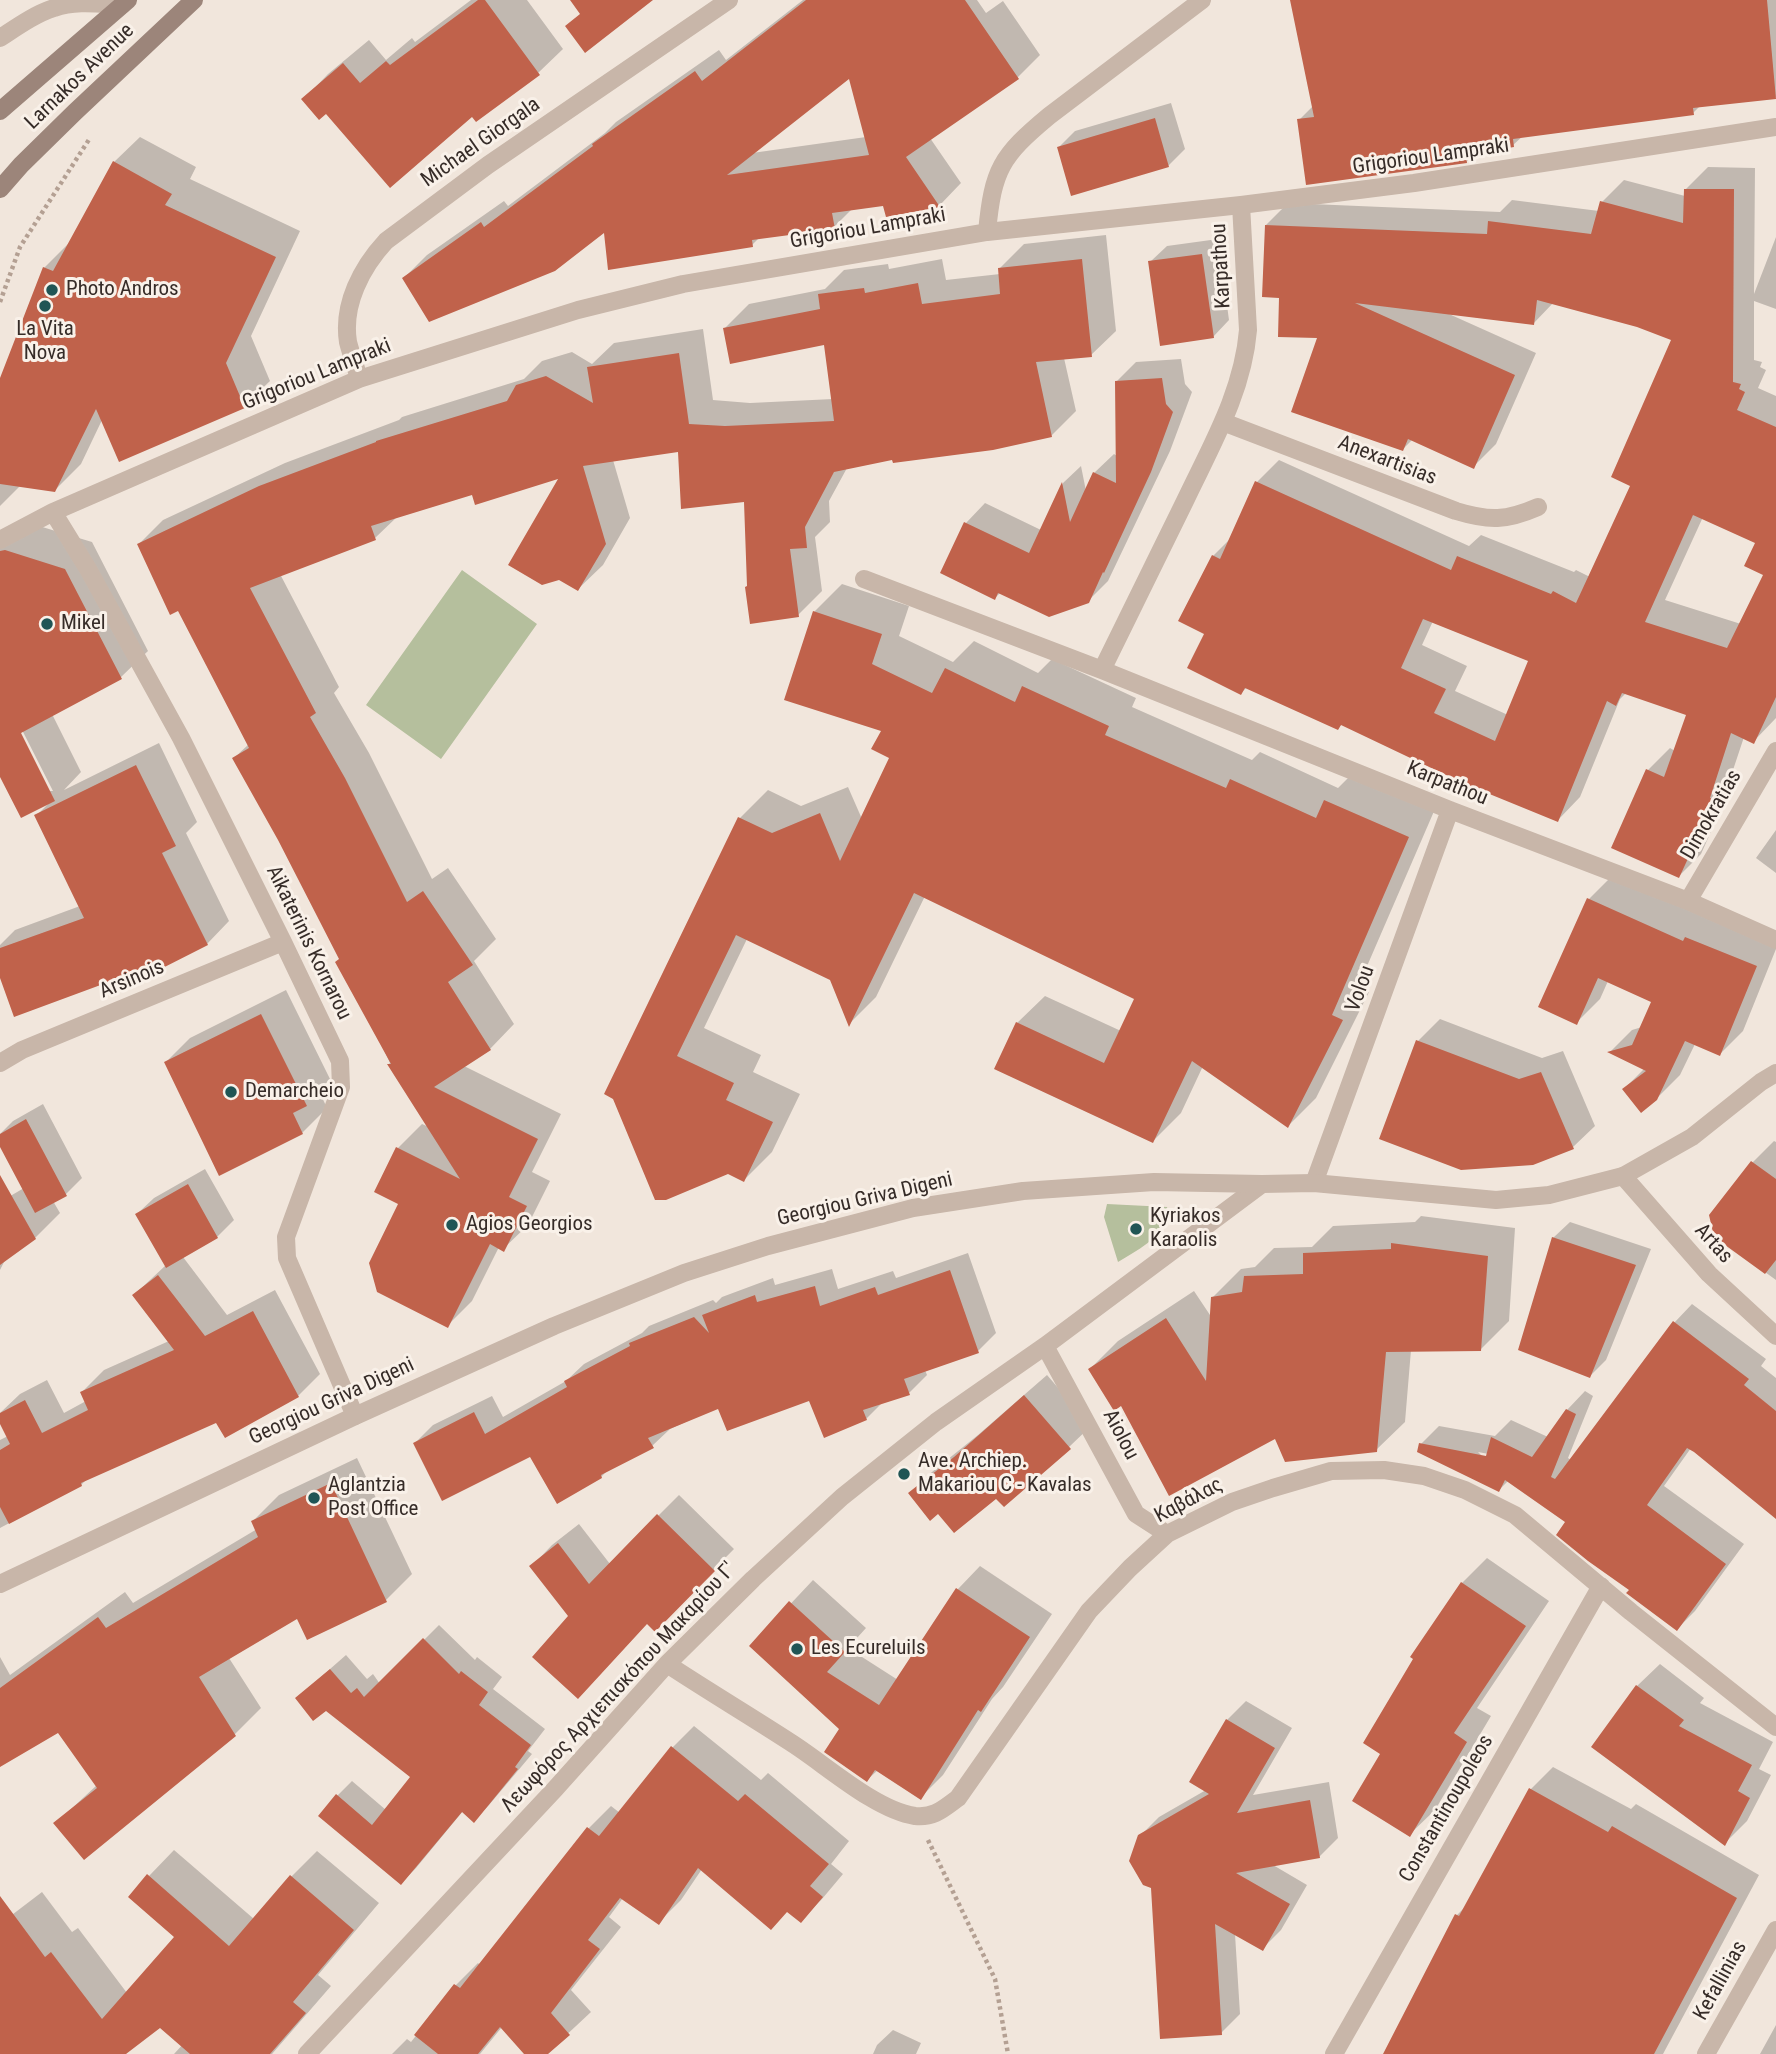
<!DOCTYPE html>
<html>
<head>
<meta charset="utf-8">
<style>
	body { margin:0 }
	canvas { display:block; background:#f1e6dc }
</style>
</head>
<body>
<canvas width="1776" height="2054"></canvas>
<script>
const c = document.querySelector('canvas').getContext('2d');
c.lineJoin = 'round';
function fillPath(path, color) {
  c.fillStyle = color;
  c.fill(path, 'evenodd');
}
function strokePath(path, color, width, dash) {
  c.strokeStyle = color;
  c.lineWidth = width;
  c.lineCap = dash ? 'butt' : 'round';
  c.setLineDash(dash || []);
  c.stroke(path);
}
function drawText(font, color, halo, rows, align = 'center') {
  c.font = font + ' "Roboto Condensed",sans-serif';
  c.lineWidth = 6;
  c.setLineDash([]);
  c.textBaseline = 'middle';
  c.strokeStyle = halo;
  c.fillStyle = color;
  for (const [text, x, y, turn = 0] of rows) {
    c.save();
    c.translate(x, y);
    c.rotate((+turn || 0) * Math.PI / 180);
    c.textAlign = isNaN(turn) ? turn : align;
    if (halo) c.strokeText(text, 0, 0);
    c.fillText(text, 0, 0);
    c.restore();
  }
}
fillPath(new Path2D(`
	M462,570L537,624L441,759L366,705Z
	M1107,1204L1167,1207L1170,1219C1158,1239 1138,1250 1118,1262L1104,1217Z`), '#b5bf9d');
fillPath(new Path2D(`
	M471,0H527L563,49L538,73L473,115L326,111L304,99L328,74L369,40L386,60L412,38L415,42Z
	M803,0H977L986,13L1003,1L1040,55L1017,78L930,138L961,183L939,206L887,215L884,204L853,208L834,227L760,237L752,245L606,230L404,278L427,255L504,201L508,206L605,133L616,122L719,50L726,60ZM850,76L866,137L752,153Z
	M1292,0H1776V97L1700,106L1693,113L1523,136L1513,145L1477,151L1466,162L1299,120L1313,106Z
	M1171,103L1185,149L1168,166L1058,148L1075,131Z
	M140,137L196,167L190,179L300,231L251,336L270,381L244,406L102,420L81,464L55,490L21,485L0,506V383L44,268L70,242L114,162Z
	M1708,167L1755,168L1754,294L1776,237V309L1754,301V360L1762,362L1760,367L1766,370L1758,388L1776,396V718L1753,742L1744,737L1731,776L1735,778L1701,854L1679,876L1648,770L1670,748L1675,751L1688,714L1626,693L1620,699L1580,797L1558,820L1343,723L1338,728L1247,687L1241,693L1206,633L1213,556L1231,538L1257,482L1279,460L1469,546L1481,535L1574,572L1576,570L1590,577L1632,485L1673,339L1637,325L1554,302L1533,324L1449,314L1536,353L1496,444L1474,466L1413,439L1403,449L1320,337L1281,296L1266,225L1288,203L1500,212L1512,200L1599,211L1602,202L1624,180L1685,196V190ZM1703,517L1758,542L1765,574L1741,624L1665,600ZM1433,621L1530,660L1508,715L1455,691L1467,666L1422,645Z
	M1106,235L1116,331L1091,355L1064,358L1076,411L1051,436L894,458L847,468L829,501L830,522L815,537L822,591L798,615L745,500L680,451L613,460L630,518L603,565L578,589L562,476L473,492L398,516L375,538L280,574L339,687L334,693L369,753L432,879L448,868L496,939L474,961L514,1024L490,1049L464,1066L561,1114L532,1172L550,1181L528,1225L503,1249L499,1247L472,1301L447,1326L400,1203L398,1148L422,1124L429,1127L389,1064L390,1063L341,958L280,839L234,758L249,744L179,609L139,544L163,520L285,463L399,420L402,417L524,379L542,361L572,352L592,364L614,343L703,329L713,400L750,403L833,399L826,343L725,328L749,304L825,289L844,270L888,264L889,269L942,259L946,280L1000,274V268L1024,244Z
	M1218,239L1229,320L1213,337L1150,262L1167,246Z
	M1181,359L1185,384L1192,392L1170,451L1108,581L1088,601L1001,592L995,598L966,523L985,503L1041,530L1063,483L1081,466L1086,491L1094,473L1114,454L1117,456L1116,382L1136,362Z
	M39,526L92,542L148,651L121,677L52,714L81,772L64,790L159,743L197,822L186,833L229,921L207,944L134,971L0,973V945L15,930L80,906L36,816L49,803L0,773V545ZM19,724L53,791H49L16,726Z
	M842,584L909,606L899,636L953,662L974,641L1038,673L1052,659L1136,698L1132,707L1252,760L1260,752L1338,788L1353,773L1435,809L1358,987L1369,992L1316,1098L1288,1126L1203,1066L1181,1113L1153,1141L1017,1023L1045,996L1121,1031L1137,998L925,896L876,997L849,1024L831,979L747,939L704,1028L761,1055L753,1072L800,1094L772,1152L744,1180L614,1097L740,818L768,790L801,806L848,787L862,819L892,757L883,730L814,612Z
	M1776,830V873L1756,858Z
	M1612,876L1776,942V949L1743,1031L1720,1054L1695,1044L1680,1075L1656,1099L1624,1089L1645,1068L1610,1052L1632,1030L1642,1027L1653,1001L1608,981L1600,999L1577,1022L1589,899Z
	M286,990L330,1079L319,1091L327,1108L302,1133L166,1062L190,1038Z
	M1440,1019L1542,1058L1563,1051L1595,1126L1573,1147L1418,1041Z
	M43,1104L82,1178L66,1194L53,1201L60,1213L35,1238L6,1258L0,1270V1202L24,1188L0,1144V1134L13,1121Z
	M1774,1141L1776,1142V1280L1715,1236L1711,1215L1753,1162Z
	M205,1169L234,1220L217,1237L183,1257L227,1315L275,1290L320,1374L298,1396L225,1435L217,1420L88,1478L81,1485L0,1528V1440L8,1436L0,1420V1413L20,1394L47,1380L64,1413L86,1401L82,1392L104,1370L169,1341L134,1295L166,1265L137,1214L154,1198Z
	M1421,1216L1515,1228L1509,1321L1481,1349L1411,1350L1405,1422L1376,1450L1275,1436L1122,1404L1090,1369L1118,1341L1194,1291L1212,1318L1213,1297L1241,1269L1255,1267L1274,1248L1312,1247L1333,1226L1415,1222Z
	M1570,1222L1651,1249L1606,1360L1590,1376L1553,1238Z
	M968,1253L996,1333L978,1351L925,1370L927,1375L909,1393L883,1402L866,1419L810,1399L719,1407L670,1429L652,1446L609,1469L601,1477L531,1455L415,1443L433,1425L492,1396L503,1417L566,1381L584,1364L642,1333L649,1326L713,1300L716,1303L722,1297L773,1278L775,1285L832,1269L838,1289L893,1271L896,1278Z
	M1692,1304L1766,1359L1761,1366L1776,1378V1516L1691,1448L1664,1486L1744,1544L1695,1611L1677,1629L1631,1589L1568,1521L1509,1480L1499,1490L1421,1444L1439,1426L1495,1436L1511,1420L1548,1437L1567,1410L1585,1391L1593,1396L1568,1458L1571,1460L1674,1323ZM1478,1452L1494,1455L1483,1457Z
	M1047,1375L1091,1426L1069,1447L997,1497L939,1511L910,1493L932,1472L978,1435Z
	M357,1458L412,1574L386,1600L298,1617L229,1658L261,1708L234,1735L56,1823L97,1785L58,1731L0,1765V1657L10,1675L125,1592L133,1603L257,1529L253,1521L279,1495Z
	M679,1495L734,1549L655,1629L648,1622L570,1616L532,1566L552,1545L579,1524L610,1564Z
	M1487,1558L1549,1601L1477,1708L1491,1716L1435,1810L1410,1834L1382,1753L1462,1583Z
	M980,1566L1052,1614L1003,1687L992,1699L943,1775L921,1797L878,1770L867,1780L842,1728L751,1646L813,1580L866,1628L848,1648L898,1680L958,1589Z
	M439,1625L475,1660L477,1657L502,1677L493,1689L545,1729L528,1751L532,1754L489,1805L474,1820L463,1811L416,1868L401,1883L337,1796L352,1781L386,1810L412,1777L326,1709L297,1698L346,1655L367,1679L373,1674L380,1684Z
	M1660,1664L1704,1698L1700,1703L1773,1742L1759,1769L1771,1775L1747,1821L1725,1843L1637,1686Z
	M1246,1701L1292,1728L1253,1795L1329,1782L1338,1838L1319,1857L1273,1865L1307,1885L1281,1930L1262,1949L1235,1934L1240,2014L1221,2033L1152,1887L1140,1836L1159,1817L1206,1790L1227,1720Z
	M694,1726L761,1780L768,1773L849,1841L831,1864L843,1874L822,1899L801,1920L788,1910L702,1869L681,1900L659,1922L623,1898L609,1917L621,1927L571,1990L591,2012L546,2054H526L502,2027L480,2054H392L407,2039L411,2042L456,1985L478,1963L480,1965L589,1828L611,1806L620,1813L672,1748Z
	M1553,1767L1631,1809L1636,1804L1759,1875L1663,2054H1385L1457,1915L1466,1906L1530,1790Z
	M174,1850L254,1919L292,1876L317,1851L379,1903L318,1975L331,1986L272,2054H174L217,2007L193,1982L110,2054H5L0,2047V1924L42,1892L72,1932L78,1928L127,1993L176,1936L149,1876Z
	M1776,2025V2054H1760Z
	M893,2030L921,2043L916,2054H873L877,2045Z`), '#0003');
fillPath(new Path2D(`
	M478,0H485L540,75L476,122L472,117L390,188L326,114L319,120L301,99L343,63L360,83L386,61L390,65Z
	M570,0H653L585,53L565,26L580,14Z
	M806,0H965L1019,79L906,157L940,207L886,217L883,206L832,213L835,229L752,240L753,247L608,270L604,233L555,271L429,322L402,278L481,222L484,227L593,146L592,144L695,71L702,81ZM849,79L869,155L727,175Z
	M1290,0H1767L1776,99L1693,108L1694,115L1513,139L1514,147L1466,155L1467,163L1306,185L1297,119L1314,117Z
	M1155,118L1169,167L1071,196L1057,147Z
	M113,161L172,194L165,205L276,257L226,363L245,408L119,462L96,409L55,492L0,484V378L43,267L53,271Z
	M1684,189H1734L1733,382L1741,384L1739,389L1745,392L1737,410L1776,427V697L1754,744L1731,733L1710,798L1715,800L1679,878L1611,848L1646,769L1664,777L1686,715L1622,693L1616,706L1607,701L1558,822L1465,784L1341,725L1338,730L1245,688L1241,695L1187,668L1204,634L1178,621L1212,555L1220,559L1255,481L1451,570L1457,556L1551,594L1553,591L1576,603L1630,486L1611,477L1671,340L1637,327L1537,300L1534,325L1355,303L1515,375L1474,469L1408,439L1403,451L1291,412L1317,338L1278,337L1279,298L1262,297L1265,225L1487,234L1488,221L1591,234L1600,201L1683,223ZM1693,515L1755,543L1744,566L1763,575L1727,648L1645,622ZM1423,619L1528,661L1495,741L1434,713L1446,689L1401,668Z
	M1202,254L1214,338L1160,346L1148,261Z
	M1082,259L1092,357L1036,362L1052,437L993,450L893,463L892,460L834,472L805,527L807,548L790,549L799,617L750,624L745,587L747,586L744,502L681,509L678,452L583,466L606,544L578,591L559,580L542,585L508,565L558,479L475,505L472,495L371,526L376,540L250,588L316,713L310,717L345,778L407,902L423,891L473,965L448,982L491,1050L434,1087L538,1139L509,1197L527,1206L504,1252L490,1244L448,1328L377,1292L369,1263L398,1204L374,1192L396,1147L460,1179L387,1064H391L335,962L339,959L278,840L232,758L249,748L178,611L170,615L137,544L259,486L376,442V441L507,401L516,385L546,376L593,403L587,367L679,353L689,424L725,426L834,421L824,345L730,364L723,328L820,309L818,294L864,288L865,293L918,283L922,304L1000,294L998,268Z
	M1162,378L1166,404L1173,412L1151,472L1104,573L1103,572L1089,603L1049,617L998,593L995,600L940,573L964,522L1029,553L1062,482L1070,522L1093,472L1116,483L1115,381Z
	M5,550L65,569L122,679L21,733L55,801L21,818L0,777V551Z
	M813,611L882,634L872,664L932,693L945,668L1015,702L1022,686L1109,726L1105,735L1226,788L1230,779L1316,818L1324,800L1409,837L1332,1015L1343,1020L1288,1128L1192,1061L1153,1143L994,1069L1016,1022L1104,1063L1134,999L914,893L849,1027L830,980L736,935L677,1056L734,1083L726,1100L773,1122L744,1182L728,1174L666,1200H655L613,1099L604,1094L738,817L772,833L820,813L840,861L889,758L871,749L881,731L784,700Z
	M136,765L176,846L162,853L208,945L137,981L133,973L14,1017L0,978V948L84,918L34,815Z
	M1587,898L1683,941L1685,937L1757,966L1720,1056L1685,1041L1657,1100L1641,1113L1622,1089L1646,1071L1607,1052L1632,1045L1651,1002L1598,978L1577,1025L1538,1007Z
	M261,1014L307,1106L293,1113L303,1134L219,1176L164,1062Z
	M1416,1040L1519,1079L1541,1072L1574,1149L1533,1165L1461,1170L1379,1139Z
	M26,1119L67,1196L35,1213L0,1147V1134Z
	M1751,1161L1776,1179V1260L1765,1274L1714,1237L1709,1215Z
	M0,1175L36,1239L0,1265Z
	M188,1184L218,1238L166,1268L135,1214Z
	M1552,1237L1636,1265L1590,1378L1518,1350Z
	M1391,1243L1488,1256L1481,1351L1386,1352L1377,1452L1285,1462L1275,1439L1169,1496L1121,1406L1114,1411L1088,1369L1166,1318L1206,1381L1211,1297L1242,1292L1244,1276L1303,1274V1253L1391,1249Z
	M950,1270L979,1353L904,1379L910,1395L863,1410L867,1420L824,1438L809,1401L727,1431L718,1409L648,1438L654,1448L601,1475L602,1478L557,1504L530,1457L442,1501L413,1443L474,1412L485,1434L567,1387L564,1381L630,1346L629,1343L694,1317L709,1333L702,1315L755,1295L757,1302L815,1286L820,1306L875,1287L878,1295Z
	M158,1275L205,1336L253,1311L299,1397L225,1438L216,1423L81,1483L82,1486L9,1524L0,1507V1450L10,1444L0,1424V1413L25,1400L42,1433L88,1410L80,1392L174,1350L132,1295Z
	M1673,1321L1749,1379L1744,1385L1776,1411V1519L1694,1452L1687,1448L1647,1505L1726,1564L1677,1631L1626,1593L1629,1590L1588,1561L1556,1535L1565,1522L1505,1480L1499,1492L1417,1452L1419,1443L1486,1456L1491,1437L1532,1457L1566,1409L1576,1414L1551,1477L1555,1479Z
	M1024,1395L1071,1449L1004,1507L996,1499L954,1533L938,1514L930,1521L908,1493L954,1457Z
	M331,1483L387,1602L307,1640L297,1619L199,1677L236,1736L84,1860L53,1823L97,1788L58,1733L0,1767V1688L98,1617L106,1628L258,1537L251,1521Z
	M657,1514L715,1571L655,1632L647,1624L578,1699L532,1657L568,1616L529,1566L558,1543L589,1584Z
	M1461,1582L1526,1626L1454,1733L1467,1742L1410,1837L1352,1801L1380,1754L1363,1743L1413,1659L1410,1657Z
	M956,1588L1030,1637L981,1712L978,1710L921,1800L875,1770L867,1782L824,1752L839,1729L749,1646L789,1601L845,1652L827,1672L879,1705Z
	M423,1638L459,1674L461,1671L488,1692L479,1705L531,1745L515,1767L518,1769L474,1823L462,1812L401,1885L318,1816L336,1794L372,1825L410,1777L326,1711L313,1721L295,1698L330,1669L351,1693L357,1688L364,1697Z
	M1636,1685L1684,1720L1679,1726L1752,1765L1738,1791L1750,1798L1725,1846L1591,1747Z
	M1226,1719L1275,1748L1237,1813L1310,1800L1320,1858L1236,1873L1290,1904L1263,1951L1215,1924L1222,2035L1160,2039L1151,1888L1143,1885L1129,1861L1138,1835L1209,1794L1189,1782Z
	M671,1746L738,1801L745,1794L829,1864L810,1886L823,1897L801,1923L787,1912L771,1930L698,1868L659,1925L620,1898L588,1940L600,1949L551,2013L570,2035L548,2054H524L500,2027L478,2054H438L414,2035L454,1984L460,1988L587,1827L599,1836Z
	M1529,1788L1608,1832L1612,1826L1737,1898L1654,2054H1383L1455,1914L1459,1916Z
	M147,1874L229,1946L290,1875L354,1930L293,2002L306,2013L270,2054H190L160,2028L126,2054H0V1896L45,1957L51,1952L102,2019L174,1937L128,1897Z`), '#c0624b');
strokePath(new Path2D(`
	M0,302L20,247L90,138
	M928,1840L995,1979L1008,2054`), '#b4a093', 4.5, [3.5, 3.5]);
strokePath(new Path2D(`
	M0,38C17,27 35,14 54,8C76,0 100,4 122,5`), '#c8b6a9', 18);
strokePath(new Path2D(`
	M987,232C993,169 1001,156 1049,116L1202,0
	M359,379C356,367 351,354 348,342C342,304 362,267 386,241L488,165L729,0
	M1223,422L1456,511C1489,521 1506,521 1538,507
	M53,512L88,569L181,738L283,942L340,1061L341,1087L286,1237L287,1258L355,1416
	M0,540L53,512L359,379L578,310L683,284L987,232L1241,205L1414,183L1776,127
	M864,579L1102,670L1450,810L1688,901L1776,940
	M1102,670C1130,614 1157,557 1185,501C1211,446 1243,392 1248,330L1241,205
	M1688,901L1776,751
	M0,1063L22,1050L283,942
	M1623,1176L1709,1274L1776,1336
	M1314,1183L1450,810
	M1045,1346L1136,1514L1167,1534
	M667,1664C708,1691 750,1716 790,1742C825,1764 875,1810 915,1816C934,1818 943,1809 958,1798L1089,1611L1130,1568L1167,1534L1232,1502L1273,1488L1331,1471L1384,1470L1424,1476L1465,1490L1515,1515L1631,1612L1776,1727
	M307,2054L555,1789L667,1664L753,1579L842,1497L936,1422L1045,1346L1262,1184
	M1334,2054L1601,1586`), '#c8b6a9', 18);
strokePath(new Path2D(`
	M0,1584L355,1416L554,1326L684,1273L768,1246L913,1208L1023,1191L1154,1182L1262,1184L1314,1183L1496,1200L1549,1195L1623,1176L1692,1137L1761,1082L1776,1073
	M1706,2054L1776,1930`), '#c8b6a9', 18);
strokePath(new Path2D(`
	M0,111L128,0
	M0,189L21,165L75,112L194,0`), '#9c857a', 18);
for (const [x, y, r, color] of [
	[52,290,7,"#205555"],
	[45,306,7,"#205555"],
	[47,624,7,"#205555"],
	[231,1092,7,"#205555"],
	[452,1225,7,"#205555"],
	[1136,1229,7,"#205555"],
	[904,1474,7,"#205555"],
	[314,1498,7,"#205555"],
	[797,1649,7,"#205555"]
]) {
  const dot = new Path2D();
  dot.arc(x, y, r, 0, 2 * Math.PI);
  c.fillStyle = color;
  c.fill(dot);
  strokePath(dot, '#f9f1e9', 2.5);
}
drawText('21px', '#362c28', '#f9f1e9', [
	["Larnakos Avenue",80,77,-44],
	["Michael Giorgala",481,143,-35],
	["Grigoriou Lampraki",1431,157,-8],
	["Grigoriou Lampraki",868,229,-10],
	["Karpathou",1222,266,-93],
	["Grigoriou Lampraki",317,375,-22],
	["Anexartisias",1387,461,21],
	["Karpathou",1447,784,22],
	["Dimokratias",1712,815,-60],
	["Aikaterinis Kornarou",308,943,64],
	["Arsinois",132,980,-23],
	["Volou",1361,989,-70],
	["Georgiou Griva Digeni",865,1200,-13],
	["Artas",1713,1244,48],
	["Georgiou Griva Digeni",332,1402,-25],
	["Aiolou",1120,1435,62],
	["Καβάλας",1189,1501,-28],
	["Λεωφόρος Αρχιεπισκόπου Μακαρίου Γ'",619,1688,-47],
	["Constantinoupoleos",1447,1809,-60],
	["Kefallinias",1721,1981,-61]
]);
drawText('21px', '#362c28', '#f9f1e9', [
	["Photo Andros",66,290],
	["La Vita",45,330,"center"],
	["Nova",45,354,"center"],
	["Mikel",61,624],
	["Demarcheio",245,1092],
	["Kyriakos",1150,1217],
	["Karaolis",1150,1241],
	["Agios Georgios",466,1225],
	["Ave. Archiep.",918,1462],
	["Makariou C - Kavalas",918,1486],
	["Aglantzia",328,1486],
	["Post Office",328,1510],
	["Les Ecureluils",811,1649]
], 'left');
</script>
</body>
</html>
